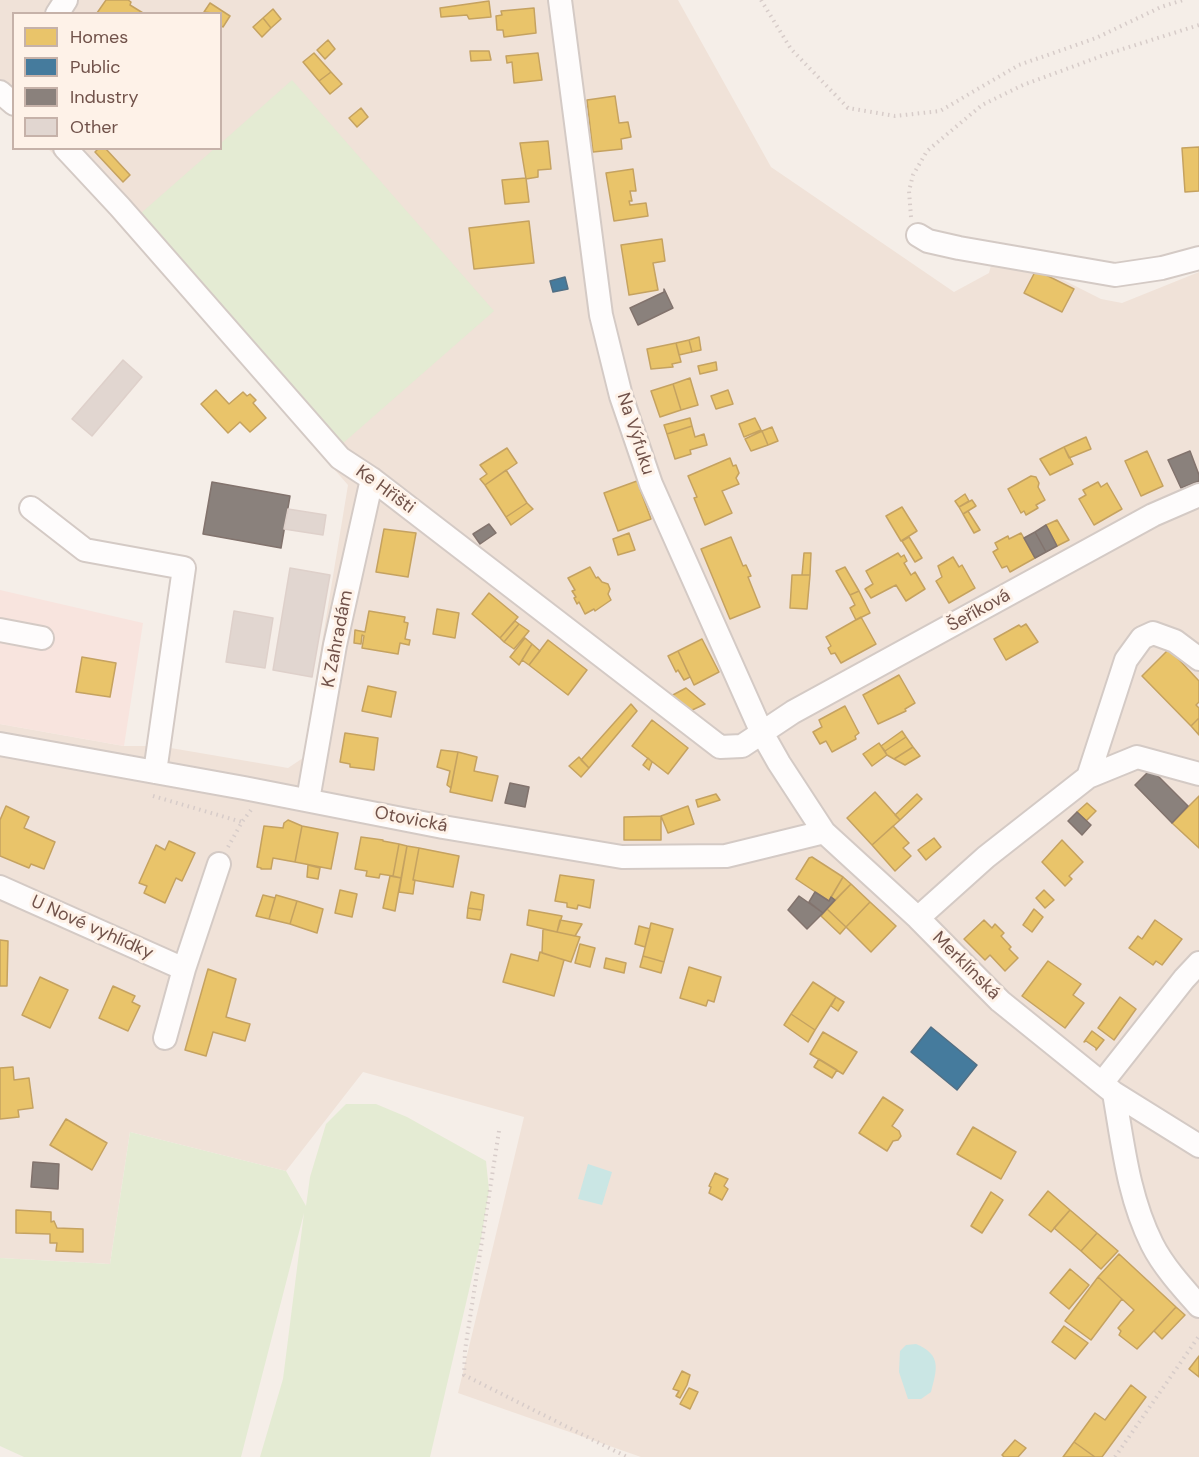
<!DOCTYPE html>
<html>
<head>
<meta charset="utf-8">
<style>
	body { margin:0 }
	#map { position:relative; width:1199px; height:1457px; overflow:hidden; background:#f5eee8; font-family:"DM Sans",sans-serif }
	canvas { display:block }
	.legend { position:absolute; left:12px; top:12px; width:210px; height:138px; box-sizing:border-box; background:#fef2e8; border:2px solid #c6b2a9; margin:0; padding:8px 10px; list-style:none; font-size:18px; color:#71524a }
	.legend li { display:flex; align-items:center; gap:12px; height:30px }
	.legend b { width:30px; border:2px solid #c6b2a9 }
</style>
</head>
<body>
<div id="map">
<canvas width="1199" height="1457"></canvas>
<ul class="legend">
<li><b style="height:16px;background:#e9c46a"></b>Homes</li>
<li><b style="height:16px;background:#457b9d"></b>Public</li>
<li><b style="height:16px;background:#8a817c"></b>Industry</li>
<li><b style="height:16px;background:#e1d6d0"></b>Other</li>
</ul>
</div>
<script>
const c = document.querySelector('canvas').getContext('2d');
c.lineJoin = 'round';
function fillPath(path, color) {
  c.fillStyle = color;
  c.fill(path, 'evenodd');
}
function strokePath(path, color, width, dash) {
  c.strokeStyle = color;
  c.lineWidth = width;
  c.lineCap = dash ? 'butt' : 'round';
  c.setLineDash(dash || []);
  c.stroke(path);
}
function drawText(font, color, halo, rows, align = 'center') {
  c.font = font + ' "DM Sans",sans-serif';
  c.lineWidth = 6;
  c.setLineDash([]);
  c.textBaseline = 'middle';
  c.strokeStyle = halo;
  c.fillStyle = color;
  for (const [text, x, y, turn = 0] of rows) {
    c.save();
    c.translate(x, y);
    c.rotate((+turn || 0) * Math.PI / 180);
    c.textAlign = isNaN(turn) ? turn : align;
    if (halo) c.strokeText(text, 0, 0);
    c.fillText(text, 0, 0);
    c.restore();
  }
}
fillPath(new Path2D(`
	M0,0H678L771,167L954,292L989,273L996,246L1101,299L1122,303L1199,272V1457H641L458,1393L524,1117L363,1072L286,1171L130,1132L110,1264L0,1258V724L124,746H159L288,768L303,758L348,485L66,165L48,149L220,148V14H14L13,118L0,106Z`), '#f0e2d8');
fillPath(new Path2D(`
	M0,590L143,623L124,746L0,724Z`), '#f8e4de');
fillPath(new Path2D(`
	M292,80L494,311L342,444L140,214L214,149L220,148L221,143Z
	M346,1104H376L407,1117L486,1161L489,1190L481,1239L430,1457H260L283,1379L304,1213L241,1457H24L0,1446V1258L110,1264L130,1132L286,1171L306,1206L310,1177L326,1124Z`), '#e4ebd3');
fillPath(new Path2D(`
	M588,1164L612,1172L602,1205L578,1199Z
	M916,1344C942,1355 937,1369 931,1392L921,1399H908L899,1372L900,1351L906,1345Z`), '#cae6e4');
const homes = new Path2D(`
	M106,0H128L131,2L130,5L143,13H97Z
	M489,1L491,17L469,19L467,15L441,17L440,8Z
	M210,3L230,16L223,27L220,25V14L204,12Z
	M534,8L536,33L504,37L503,30H497L496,16L502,15L501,11Z
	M273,9L281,19L271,28L263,18Z
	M263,18L271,28L262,37L253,27Z
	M328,40L335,49L325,59L317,50Z
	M470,51H489L491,60L471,61Z
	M314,53L331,72L319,81L303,62Z
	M538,53L542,80L514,83L512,62L507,63L506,56Z
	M331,72L342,84L330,94L319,81Z
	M615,96L619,123L628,122L631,137L621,139L622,149L593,152L587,100Z
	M361,108L368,117L357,127L349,118Z
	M548,141L551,169L538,170V177L526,179L520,143Z
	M1199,147V191L1185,192L1182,148Z
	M99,148H105L130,175L123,182L95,152Z
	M633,169L636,191H630L632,201H629L630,205L646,203L648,216L614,221L606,173Z
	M526,178L529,202L505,204L502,180Z
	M529,221L534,263L474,269L469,228Z
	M662,239L665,261L653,263L658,290L629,295L621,245Z
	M1036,270L1074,289L1062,312L1024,293Z
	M699,337L701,350L692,352L689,340Z
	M689,340L692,352L679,355L676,343Z
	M676,343L681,362L672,364L673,367L651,369L647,349Z
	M716,362L717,370L700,374L698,366Z
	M690,378L698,405L681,410L673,384Z
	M673,384L681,410L660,417L651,391Z
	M216,390L229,404L243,392L247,396L250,394L256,400L253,403L266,418L250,432L240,422L228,433L201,404Z
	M728,390L733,404L716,409L711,396Z
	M690,418L692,426L667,434L664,425Z
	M755,418L761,430L744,437L739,424Z
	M692,426L695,437L704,434L707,445L690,450L691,454L675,459L667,434Z
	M772,427L778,441L768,445L762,431Z
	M762,431L768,445L751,451L745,439Z
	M1086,437L1091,449L1069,458L1064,447Z
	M1064,447L1073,464L1050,475L1040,459Z
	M507,448L517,463L485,485L480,479L487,474L480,465Z
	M1147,451L1163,486L1141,496L1125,461Z
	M730,458L733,466L736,465L739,473L736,478L739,484L722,491L732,513L705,525L694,498L697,497L688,476Z
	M506,470L527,503L506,517L485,485Z
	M1031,476L1036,477L1039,483L1038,487L1045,500L1036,505L1038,508L1026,515L1024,511L1021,513L1008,489Z
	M637,481L651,519L618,531L604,493Z
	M1098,482L1101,487L1107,483L1122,509L1094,525L1079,499L1086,495L1083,490Z
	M965,494L969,501L959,507L955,501Z
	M972,500L976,506L963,514L959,507Z
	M527,503L533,509L511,525L506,517Z
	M902,507L917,531L901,541L886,516Z
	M968,511L980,530L974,533L963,514Z
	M1057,520L1069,540L1057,546L1046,525Z
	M384,529L416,533L408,577L376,572Z
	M629,533L635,550L618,555L613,539Z
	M1021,533L1035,558L1010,572L1007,566L1002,568L993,552L998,549L995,543L1008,536L1009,539Z
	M731,537L743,566L746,565L751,576L748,577L760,607L730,619L701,549Z
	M909,537L922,558L915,562L902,541Z
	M804,553H811L810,575H802Z
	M898,553L901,557L904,555L907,561L904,563L911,575L915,572L925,589L906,601L896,585L871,598L865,589L873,584L866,571Z
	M953,557L959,567L962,565L975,588L949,603L936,581L942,577L938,566Z
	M590,567L596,578L598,577L602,582L608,584L610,589L608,594L611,600L595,611L594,609L585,614L579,602L577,604L574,598L576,597L572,591L575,590L568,578Z
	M845,567L859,591L850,595L836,571Z
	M792,575H810L807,609L790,608Z
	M859,591L870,613L856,620L850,608L855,605L850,595Z
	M489,593L518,617L500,638L472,614Z
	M437,609L459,613L455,638L433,634Z
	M369,611L405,617L404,622L408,623L405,639L410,640L409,645L400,643L398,654L362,648L364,636L362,635L361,644L354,643L355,630L365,632Z
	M861,617L876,644L841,663L835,653L831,654L828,648L831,646L826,637Z
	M515,621L519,624L504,642L500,638Z
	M519,624L529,631L514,649L504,642Z
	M1026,624L1038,642L1006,660L994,639L1019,625L1021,627Z
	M525,638L532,644L519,665L510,657Z
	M702,639L719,672L694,685L678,651Z
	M548,640L587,670L568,695L529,665Z
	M532,644L540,651L529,665L522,660Z
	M1169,649L1199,681V702L1196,705L1199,708V718L1191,726L1142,676Z
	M678,651L690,677L684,680L678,670L676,672L668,656Z
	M82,657L116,663L110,697L76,692Z
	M899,675L915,703L905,709L906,711L878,724L863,695Z
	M368,686L396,692L391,717L362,711Z
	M686,688L705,704L690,711L671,696Z
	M631,704L637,711L589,768L581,760Z
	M845,706L859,733L855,736L856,739L832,752L826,741L820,744L813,732L822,727L819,720Z
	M1199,718V735L1191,726Z
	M652,720L688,748L668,774L632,746Z
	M902,731L906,737L885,751L881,746Z
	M345,733L378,738L374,770L350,767V764L340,762Z
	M906,737L913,747L894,759L887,755L885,751Z
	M879,743L887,755L872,766L863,754Z
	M913,747L920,756L905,765L894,759Z
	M441,750L458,752L451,788L447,785L450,771L437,767Z
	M458,752L477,757L474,771L498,776L492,801L450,792Z
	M579,757L589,768L581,777L569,766Z
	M648,758L652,762L649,770L643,765Z
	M875,792L900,820L872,845L847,818Z
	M716,794L720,800L698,807L696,800Z
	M917,794L922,799L900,820L895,815Z
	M1199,796V848L1172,823Z
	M1087,803L1096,811L1086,821L1077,812Z
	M6,806L29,817L24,828L55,842L44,869L31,864L29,868L0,856V820Z
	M688,806L694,824L668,833L661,816Z
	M661,816V840H624V817Z
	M288,820L302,826L295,862L273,858L271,869H261V868L257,867L264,826L283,828L284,823Z
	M302,826L338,833L331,869L295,862Z
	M893,826L909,843L903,848L911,856L895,871L872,845Z
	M361,837L383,840V841L399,844L393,876L380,874L379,878L366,876L367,871L355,869Z
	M934,838L941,847L926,860L918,850Z
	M1062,840L1083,862L1069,876L1072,879L1065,886L1042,862Z
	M169,841L195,853L182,881L176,878L165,903L144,893L147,886L139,883L156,845L165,850Z
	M399,844L407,846L401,878L393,876Z
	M407,846L419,848L413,880H415L413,894L399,892Z
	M419,848L459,856L453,887L413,880Z
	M812,857L843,877L829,901L796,879L809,858Z
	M308,865L320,868L318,879L307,877Z
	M560,875L594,880L590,908L578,905L577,909L567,907V903L555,901Z
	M390,876L401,878L395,911L383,908Z
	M843,877L851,884L835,900L831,897Z
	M851,884L870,902L846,927L827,909Z
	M340,890L357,894L352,917L335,913Z
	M1044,890L1054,900L1045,908L1036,898Z
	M471,892L484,895L482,910L468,908Z
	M263,895L275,898L269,919L256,916Z
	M276,895L297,901L290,924L269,919Z
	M297,901L323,909L317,933L290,924Z
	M870,902L896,926L871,952L846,927Z
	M468,908L482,910L480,920L467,918Z
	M827,909L846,927L840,934L821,916Z
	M1034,909L1043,917L1032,932L1023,925Z
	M529,910L562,916L557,932L527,925Z
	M560,920L582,924L575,936L557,932Z
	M984,920L992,928L995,924L1004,933L1001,936L1011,947L1009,949L1018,958L1005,971L990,955L985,960L964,939Z
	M1155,920L1182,939L1162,965L1156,961L1153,965L1129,948L1138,936L1142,939Z
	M651,923L673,929L664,962L643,956Z
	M639,926L650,929L645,947L635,944Z
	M543,929L580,937L571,962L542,953Z
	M0,940L8,941L7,986H0Z
	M580,944L595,948L590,967L575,963Z
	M540,952L564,960L554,996L503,982L511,954L538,961Z
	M643,956L664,962L661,973L640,967Z
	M606,958L626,963L624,973L604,968Z
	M1048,961L1081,984L1073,995L1084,1003L1065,1028L1022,996Z
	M689,967L721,977L714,1002L708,1000L706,1006L680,998Z
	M208,969L236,979L226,1017L250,1024L245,1041L213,1032L206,1056L185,1050Z
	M40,977L68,990L50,1028L22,1015Z
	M813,982L836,997L815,1030L791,1014Z
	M113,986L135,996L132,1002L140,1006L128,1031L99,1018Z
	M836,997L844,1002L838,1011L831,1006Z
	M1120,997L1136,1009L1114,1040L1098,1028Z
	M791,1014L815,1030L808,1042L784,1025Z
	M1092,1031L1104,1040L1096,1050V1048L1086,1041L1084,1042Z
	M823,1032L857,1052L843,1074L810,1054Z
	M819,1059L837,1070L832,1078L814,1067Z
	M13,1067L14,1080L29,1078L33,1108L18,1110L19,1117L0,1119V1068Z
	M883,1097L903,1110L892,1126L899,1131L901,1136L898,1140L893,1141L887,1151L859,1133Z
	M66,1119L107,1143L92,1170L50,1145Z
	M973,1127L1016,1152L1001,1179L957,1154Z
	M715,1173L728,1179L724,1186L728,1189L722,1200L709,1193L711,1187L709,1186Z
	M1048,1191L1070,1210L1051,1232L1029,1215Z
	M991,1192L1003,1200L982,1233L971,1226Z
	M16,1210L51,1212V1222L54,1221L57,1228L83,1229V1252L56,1251L57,1243H50V1234L16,1233Z
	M1070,1210L1097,1233L1081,1251L1054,1228Z
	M1097,1233L1118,1251L1101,1269L1081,1251Z
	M1119,1254L1176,1307L1137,1349L1119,1335L1121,1331L1118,1328L1134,1310L1098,1277Z
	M1070,1269L1089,1285L1069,1309L1050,1293Z
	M1098,1277L1122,1299L1091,1340L1065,1321Z
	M1176,1307L1185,1315L1162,1339L1154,1331Z
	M1064,1326L1088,1343L1075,1359L1052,1342Z
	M1199,1356V1377L1189,1369Z
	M682,1371L690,1375L687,1385L680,1398L676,1396L679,1391L673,1389Z
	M1131,1385L1146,1397L1102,1457H1095L1074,1442L1095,1413L1105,1420Z
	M689,1388L698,1392L690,1409L680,1404Z
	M1015,1440L1026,1448L1018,1457H1004L1002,1455Z
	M1074,1442L1095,1457H1063Z`);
fillPath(homes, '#e9c46a');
strokePath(homes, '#c5a260', 1.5);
const public = new Path2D(`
	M565,277L568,289L553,292L550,281Z
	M931,1027L977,1065L957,1090L911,1052Z`);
fillPath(public, '#457b9d');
strokePath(public, '#526f84', 1.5);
const industry = new Path2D(`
	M664,289L673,308L638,325L630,308L664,292Z
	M1190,451L1199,475V481L1181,488L1168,460Z
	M212,482L290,496L281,548L203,534Z
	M489,524L496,533L480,544L473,534Z
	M1046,525L1057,546L1046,552L1035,532Z
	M1035,532L1046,552L1035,558L1024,538Z
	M1151,769L1188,806L1172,823L1135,785Z
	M510,783L529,787L525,807L505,803Z
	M1077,812L1091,825L1082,835L1068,821Z
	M815,892L829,901L831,897L835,900L823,913L809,902Z
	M799,896L823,913L807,929L788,910Z
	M33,1162L59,1164L58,1189L31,1187Z`);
fillPath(industry, '#8a817c');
strokePath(industry, '#82736d', 1.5);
const building = new Path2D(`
	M123,360L142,377L92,436L72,419Z
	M288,509L326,515L323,535L284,529Z
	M290,568L330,575L312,677L273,670Z
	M234,611L273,618L265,668L226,662Z`);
fillPath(building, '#e1d6d0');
strokePath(building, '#ded0ca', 1.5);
const minor = new Path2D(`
	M560,0L601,315L621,396L651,484L762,733L779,763L824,832L918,918L1000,1001L1114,1093C1123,1144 1128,1196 1152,1244C1163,1266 1182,1287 1199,1306
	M57,14L66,0
	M0,92L14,104
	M65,148L120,207L340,458L372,479L720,747L742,746L793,712L1153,515L1199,495
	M918,235L928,241L959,248L1115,275L1162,268L1199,258
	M31,508L85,550L184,568L155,772
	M0,630L42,638
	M0,744L244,788L443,827L622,857L726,856L824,832
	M1088,777L1126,660L1142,638L1153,633L1175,641L1199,659
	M308,800L335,645L372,479
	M0,887L184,969
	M918,918L986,857L1088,777L1137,757L1199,774
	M165,1038L184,969L219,864
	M1102,1083L1184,979L1199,963
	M1114,1093L1199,1146`);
strokePath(minor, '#d4cac5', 26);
strokePath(new Path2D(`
	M761,0L791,49L848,108L895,116L940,111L1019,65L1096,38L1161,7L1183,0
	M911,217L909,191L913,175L927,151L982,105L1023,85L1107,54L1199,25
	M153,796L242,822
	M228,847L242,822L251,810
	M499,1131L465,1350L464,1375L627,1457
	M1115,1457L1199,1336`), '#d7ccc9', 4, [1.5, 4.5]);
strokePath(minor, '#fefcfc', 22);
drawText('18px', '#71524a', '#fef2e8', [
	["Na Výfuku",635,434,72],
	["Ke Hřišti",385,490,36],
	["Šeříková",979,611,-29],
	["K Zahradám",338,639,-79],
	["Otovická",411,820,11],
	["U Nové vyhlídky",92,928,24],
	["Merklínská",966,966,45]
]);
</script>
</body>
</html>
